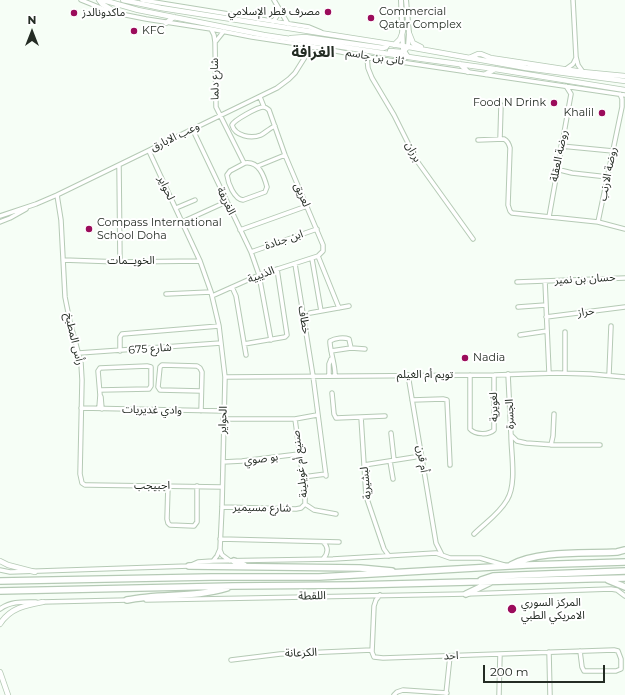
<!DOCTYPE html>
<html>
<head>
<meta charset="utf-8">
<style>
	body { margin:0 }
	#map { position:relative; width:625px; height:695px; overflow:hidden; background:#f6fef6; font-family:Montserrat,sans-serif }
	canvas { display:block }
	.north { position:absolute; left:12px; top:12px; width:40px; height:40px; -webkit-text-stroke:3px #fff; paint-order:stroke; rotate:0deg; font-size:11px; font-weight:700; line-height:16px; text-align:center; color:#242c24 }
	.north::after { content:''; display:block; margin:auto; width:14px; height:18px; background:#242c24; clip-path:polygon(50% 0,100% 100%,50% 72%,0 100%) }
	.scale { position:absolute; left:483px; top:665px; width:122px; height:18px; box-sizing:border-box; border:2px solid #242c24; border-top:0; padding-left:5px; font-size:12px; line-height:14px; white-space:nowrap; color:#242c24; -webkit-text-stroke:3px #fff; paint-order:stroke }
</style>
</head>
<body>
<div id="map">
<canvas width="625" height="695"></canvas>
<div class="north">N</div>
<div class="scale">200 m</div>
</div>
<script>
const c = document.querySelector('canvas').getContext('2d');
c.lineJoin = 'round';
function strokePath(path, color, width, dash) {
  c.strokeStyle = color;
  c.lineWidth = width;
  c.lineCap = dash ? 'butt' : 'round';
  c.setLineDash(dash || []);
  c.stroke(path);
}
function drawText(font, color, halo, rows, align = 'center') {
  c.font = font + ' Montserrat,"Noto Sans Arabic",sans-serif';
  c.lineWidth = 4;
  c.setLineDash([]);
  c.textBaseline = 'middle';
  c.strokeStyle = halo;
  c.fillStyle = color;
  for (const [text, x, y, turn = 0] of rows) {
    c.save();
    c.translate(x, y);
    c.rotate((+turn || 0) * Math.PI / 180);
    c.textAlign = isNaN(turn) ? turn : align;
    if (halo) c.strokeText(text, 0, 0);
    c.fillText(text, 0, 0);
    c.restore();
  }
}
const minor = new Path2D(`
	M81,0L111,12L146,19L211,29L252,37L305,45L367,57L625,95
	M142,0L309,27L321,32
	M274,0L288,24
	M573,0L576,57L578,65L583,72
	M273,22L277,16V7
	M211,29L214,35L215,42L216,107L244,163
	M216,41L224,31
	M367,57L368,68L372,78L394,115L417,161L473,239
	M566,69L573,64L576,58
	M260,97L264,107
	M192,128L251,252L259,275L271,340
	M500,139L501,105
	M478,140L504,139C508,141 509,144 510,148L508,205L510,211L512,213L598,222L625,229
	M561,146L613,151
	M149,151L200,261L211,292L219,326L225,377L222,507L220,549L217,556L213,561
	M245,163C259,161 264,176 267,187L265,192L243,200C234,199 228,183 227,175L230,171Z
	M119,165L120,262
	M258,166L285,155
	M556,169L572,173L608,177
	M57,195L61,220L65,297L70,322L81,363L82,380L80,474L82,483L85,485H89L222,487
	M176,208L195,200
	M0,216L36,204L57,195L277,88L289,79L295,73L312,46
	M549,217L571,94L566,86
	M0,222L10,218L26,209
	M182,222L226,202
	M598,222L622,107V99L620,94
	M240,230L307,206
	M251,252L317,229
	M318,256L339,308
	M312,259L321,311
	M63,260L120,262L200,261
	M295,264L313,376L326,476
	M545,281L549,373
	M517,282L625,278
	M232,287L236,296L246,355
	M166,294L211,292
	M212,296L259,275L318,256L323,251V245L285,155L269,110C267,108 266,107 263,107C258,107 234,120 232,125C235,136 251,139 261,135C266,132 270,128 275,126
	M518,307L546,305
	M310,313L349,306
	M546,317L625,307
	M565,332V373
	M520,335L547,331
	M244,344L285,337L287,335L277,269
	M351,348L365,349
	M120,351V337L122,334L219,326
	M331,351L351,348L349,339C344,337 335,338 330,341V343C331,355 335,364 335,375
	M79,353L221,343
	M508,374L511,435L517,441L526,443L555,445H600
	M408,375L436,543L442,555
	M470,375V429C475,435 489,435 494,430V375
	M609,375L611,326
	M329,376V364L331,359
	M225,377L494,375L557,373L591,374L625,377
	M201,391L160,390L158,387L160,367L162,365L197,366L200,368L202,372L201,411
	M332,393L334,414L336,418L385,416
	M100,395L101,397L102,409
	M412,400L443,399L447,400L450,465
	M81,408L223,411
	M99,408L100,395L98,371L100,368L147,366L151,367V386L149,389L100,390
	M361,417L366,496L384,549L389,556
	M223,419H295L317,415
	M391,433L394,460
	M551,445L553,436L554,414
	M390,461L393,479
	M223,462L242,461L299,454
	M364,465L415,457
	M303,477L326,474
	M168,486L167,519L168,523L170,525L194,526L197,522V486
	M305,504L314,510L336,514
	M222,507L296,509L301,508L305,504V493L295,419
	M474,534C485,523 499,514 507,500C517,484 511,454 511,435
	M220,539L339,542
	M220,550L222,555L230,561
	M323,559C328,554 329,547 323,542
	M0,570L10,572L189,566L198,562L213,561L333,559L436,553L450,558H480L504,565
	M380,595L376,600L374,606L372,652L374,657L383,658L614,650L618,651L621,659V669L616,671H584L582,667L580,651
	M146,600L466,594L611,589L617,590L625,596
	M42,602L128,600
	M0,609C11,601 23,602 36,602
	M549,652L550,695
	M231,660L280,654L372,650
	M446,694L450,656
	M394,695L397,692L403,690L447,693
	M499,695L500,654`);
const tertiary = new Path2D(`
	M401,0L403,49L408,57
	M406,0L409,33L408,47`);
const secondary = new Path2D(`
	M99,0L102,4L117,13
	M103,0L138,10L264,35L422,59L495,69L625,90
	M123,0L161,8L403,46L526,68L625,81
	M166,23L174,17
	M409,33L413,43L421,47
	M291,38L305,37L383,48L386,47L388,44
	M394,45L400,39L403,31
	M390,51L402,52L408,47
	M469,58L478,54H481L491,58L511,61L583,72L625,76
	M460,64L468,72
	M486,74L495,69
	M0,561L8,565L35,572
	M0,624C10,608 26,605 43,602
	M0,672L8,695`);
const primary = new Path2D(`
	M234,561L244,565
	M511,565C539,550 585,554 617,552L625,550
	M189,566L360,568L392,571
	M481,580L493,576L625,571
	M608,580L625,587
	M0,581L211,577H319L527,565L625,562
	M0,591L233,586L353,585L625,578
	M466,594L491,582
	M127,600C160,593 195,598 227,588`);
strokePath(minor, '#b5cab5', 5.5);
strokePath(tertiary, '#b5cab5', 6);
strokePath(secondary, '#b5cab5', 6);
strokePath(primary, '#b5cab5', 8);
strokePath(minor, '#fff', 3.5);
strokePath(tertiary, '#fff', 4);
strokePath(secondary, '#fff', 4.5);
strokePath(primary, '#fff', 5.5);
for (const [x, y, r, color] of [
	[328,12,4,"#9b0c5b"],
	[74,13,4,"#9b0c5b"],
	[371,18,4,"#9b0c5b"],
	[134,31,4,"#9b0c5b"],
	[554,103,4,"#9b0c5b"],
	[602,113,4,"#9b0c5b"],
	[89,229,4,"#9b0c5b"],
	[465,358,4,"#9b0c5b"],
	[512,609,5,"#9b0c5b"]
]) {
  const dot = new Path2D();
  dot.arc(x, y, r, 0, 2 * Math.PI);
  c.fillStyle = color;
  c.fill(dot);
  strokePath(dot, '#fff', 1.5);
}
drawText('11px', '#242c24', '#fff', [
	["مصرف قطر الإسلامي",320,12,"right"],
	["Commercial",379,12],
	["Qatar Complex",379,25],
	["ماكدونالدز",82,13],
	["KFC",142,31],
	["Food N Drink",546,103,"right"],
	["Khalil",594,113,"right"],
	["Compass International",97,223],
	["School Doha",97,236],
	["Nadia",473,358],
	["المركز السوري",521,603],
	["الامريكي الطبي",521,616]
], 'left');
drawText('11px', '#242c24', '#fff', [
	["ثانى بن جاسم",375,57,9],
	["شارع دلما",215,79,-91],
	["وعب الابارق",175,137,-26],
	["برزان",413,152,62],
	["روضة العقلة",559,156,-79],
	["روضة الارنب",608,174,-79],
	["لحواير",166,188,65],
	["لعريق",302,195,67],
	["الغريفة",226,201,64],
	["ابن جنادة",284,240,-19],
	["الخويــمات",131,261],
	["الذيبية",261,275,-21],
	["حسان بن نمير",585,279,-3],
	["حراز",586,312,-8],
	["خطاف",304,320,81],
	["رأس المطبخ",74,339,77],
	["شارع 675",150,349,-4],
	["تويم أم الغيلم",425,375],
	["لغويرية",494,407,-91],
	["وادي غديريات",152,410,1],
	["الجسرة",510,414,-92],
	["الحواير",223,420,-88],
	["بو صوي",261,459,-7],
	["أم قرن",422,459,81],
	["صنيع أم غويلينة",300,464,-97],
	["لبشيرية",366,483,-96],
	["اجبيجب",152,486],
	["شارع مسيمير",262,508,1],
	["اللقطة",312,596,-1],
	["الكرعانة",301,653,-2],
	["احد",451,656,-2]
]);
drawText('bold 15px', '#242c24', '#fff', [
	["الغرافة",313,53]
]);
</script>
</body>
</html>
